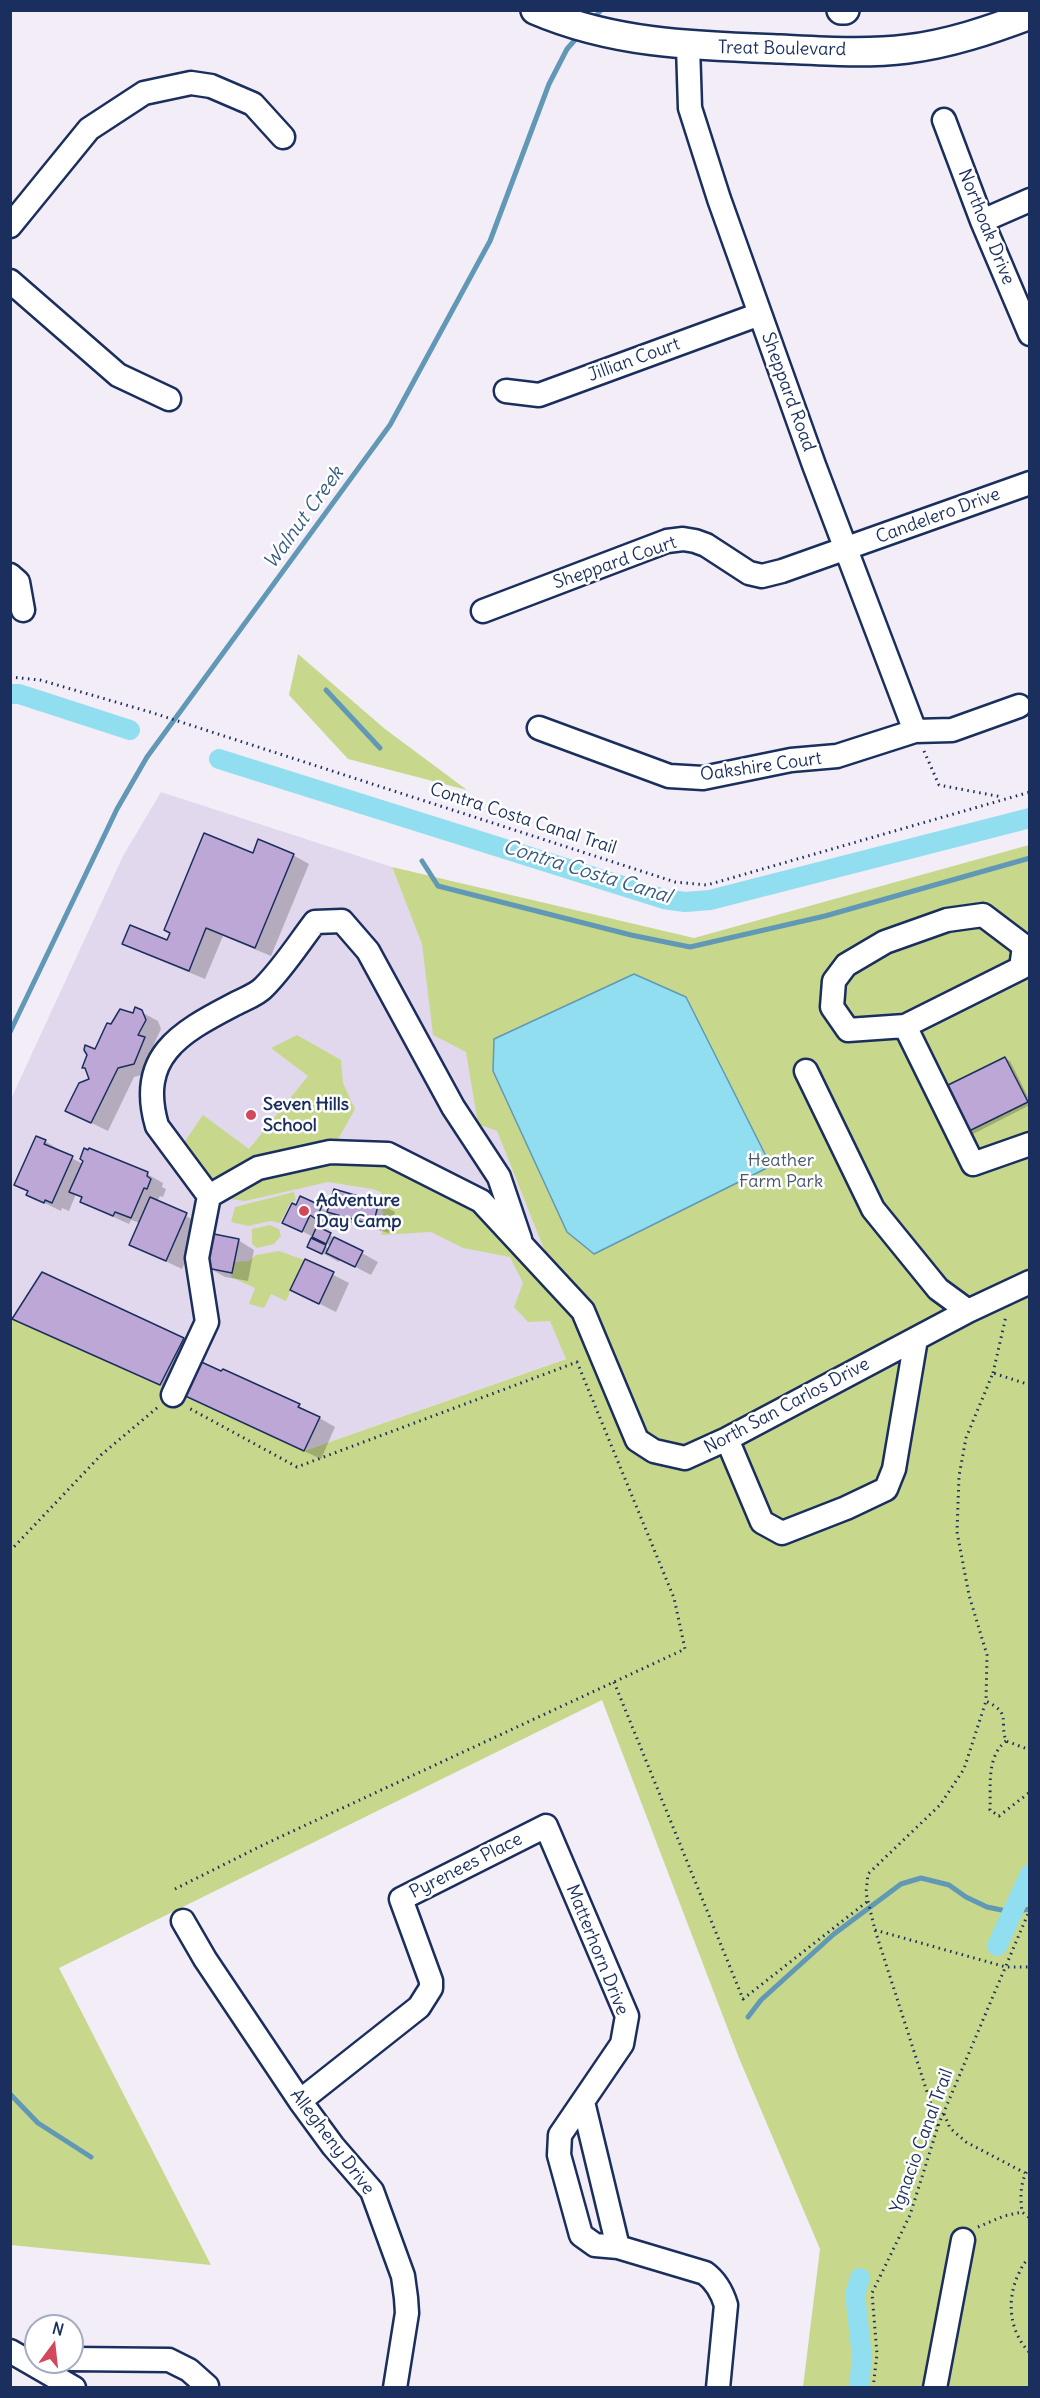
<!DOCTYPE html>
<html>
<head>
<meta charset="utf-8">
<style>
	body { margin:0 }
	#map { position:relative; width:1040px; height:2398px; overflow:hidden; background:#f2edf7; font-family:Delius,sans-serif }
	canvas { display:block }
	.frame { position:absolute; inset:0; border:12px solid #1b2f5e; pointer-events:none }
	.north { position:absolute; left:24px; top:2314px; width:60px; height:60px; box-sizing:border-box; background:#fff; border:2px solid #a4acbf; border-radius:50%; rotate:15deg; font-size:16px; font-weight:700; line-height:24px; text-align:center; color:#1b2f5e }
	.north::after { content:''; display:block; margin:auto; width:21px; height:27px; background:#d1495b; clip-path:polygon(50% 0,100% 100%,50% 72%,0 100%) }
</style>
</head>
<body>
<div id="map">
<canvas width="1040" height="2398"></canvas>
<div class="frame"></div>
<div class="north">N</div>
</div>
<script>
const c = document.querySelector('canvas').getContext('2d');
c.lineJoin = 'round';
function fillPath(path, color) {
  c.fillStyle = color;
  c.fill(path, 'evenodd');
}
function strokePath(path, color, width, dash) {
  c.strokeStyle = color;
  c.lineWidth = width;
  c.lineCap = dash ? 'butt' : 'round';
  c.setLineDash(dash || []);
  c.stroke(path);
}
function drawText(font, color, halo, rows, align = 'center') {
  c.font = font + ' Delius,sans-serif';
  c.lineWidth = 5;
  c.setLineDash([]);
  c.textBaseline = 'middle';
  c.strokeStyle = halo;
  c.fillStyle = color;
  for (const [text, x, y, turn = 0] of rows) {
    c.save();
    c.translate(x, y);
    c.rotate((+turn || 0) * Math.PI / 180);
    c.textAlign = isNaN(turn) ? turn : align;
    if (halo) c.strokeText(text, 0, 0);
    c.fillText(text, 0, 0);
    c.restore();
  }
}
fillPath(new Path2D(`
	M161,792L392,867L585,1352L304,1451L11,1318V1099L123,856Z`), '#e2d8ed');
fillPath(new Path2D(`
	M298,654L385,729L467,790L348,759L289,695Z
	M1029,845V2387H803L820,2249L739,2058L602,1700L59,1968L211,2265L11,2245V1318L304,1451L566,1359L550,1321L528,1322L514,1307L523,1283L510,1257L463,1248L431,1232L381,1235L384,1227L381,1192L372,1189L328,1182L245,1201L209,1196L176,1154L203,1115L249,1149L308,1076L271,1048L297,1035L341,1060L343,1083L355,1109L331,1152L388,1154L481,1201L549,1262L497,1131L478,1124L466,1052L433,1035L422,944L392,867L694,938Z
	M294,1192L296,1200L291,1202L280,1223L270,1221L248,1226L231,1222L235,1207Z
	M270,1225L279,1229L281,1236L274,1244L257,1248L252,1244V1229Z
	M279,1251L304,1260L286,1301L271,1294L264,1308L249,1304L255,1288L231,1277L234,1262L249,1261L256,1255Z`), '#c7d88c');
const water = new Path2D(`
	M634,974L686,997L771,1166L594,1254L567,1232L493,1071L494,1039Z`);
fillPath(water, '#90deef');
strokePath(water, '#6198b5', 1.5);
fillPath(new Path2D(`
	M254,855H293L309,864L271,956L223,936L205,979L140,952L124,943L168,942Z
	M141,1012L158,1021L161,1029L154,1044L160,1048L150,1073L134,1077L108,1131L67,1111L91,1080L96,1051L112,1026Z
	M1005,1058L1010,1061L1030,1101V1105L971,1135L966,1132Z
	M45,1141L61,1151L60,1152L83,1164L147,1174L163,1183L162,1187L166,1189L163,1197L160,1196L157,1202L202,1224L182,1269L131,1245L140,1223L131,1220L129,1224L98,1210L82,1201L83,1198L76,1194L69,1211L62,1208L61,1211L28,1195L29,1192L16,1185Z
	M335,1191L379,1203L395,1212L389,1233L345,1221L337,1217L332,1226L326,1223L322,1231L378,1262L371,1275L340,1259L339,1262L309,1246L312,1240L330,1249L331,1246L284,1222L301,1198L329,1212Z
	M238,1240L254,1250L248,1281L225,1277L209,1268Z
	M306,1261L349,1283L336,1312L292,1290Z
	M14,1318L183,1339L199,1348L176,1393Z
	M199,1402L299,1406L335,1427L321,1459Z`), '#0003');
strokePath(new Path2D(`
	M591,22L601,10
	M326,690L380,748
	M422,861L438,886L631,935L690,947L825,916L1030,858
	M10,1032L117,809L147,757L390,425L490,241L549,84L567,49L581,33
	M748,2017L761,2000L834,1934L901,1884L921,1878L949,1885L966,1897L987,1907L1011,1912L1030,1909
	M10,2094L38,2123L91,2157`), '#6198b5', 5);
strokePath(new Path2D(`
	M10,694H19L130,730
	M219,759L664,899L685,902L710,900L1030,818
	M997,1946L1030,1874
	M859,2388L862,2356L855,2295L860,2278`), '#90deef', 20);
const building = new Path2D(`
	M204,833L253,853L258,839L294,854L255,948L206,928L189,971L122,944L130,925L167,940L170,933L164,930Z
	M135,1007L142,1010L146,1020L138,1035L145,1037L134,1064L118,1068L91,1123L65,1111L79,1083L89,1079L85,1068H82L87,1055L84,1050L85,1045L95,1049L107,1023L111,1024L120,1009L133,1013Z
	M1005,1057L1028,1102L965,1133L942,1088Z
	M36,1136L46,1140L44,1144L73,1156L52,1203L45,1200L44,1203L26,1195L28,1191L14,1185Z
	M84,1148L88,1150L89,1148L148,1172L147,1176L151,1179L147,1189L144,1188L131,1218L115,1212L113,1216L80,1202L82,1197L69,1192L83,1161L80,1159Z
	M334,1189L379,1202L373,1225L327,1212Z
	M300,1196L322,1206L316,1219L310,1215L302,1232L282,1223L292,1203L296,1205Z
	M150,1197L187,1213L166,1261L129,1245Z
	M317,1226L331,1233L326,1244L312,1237Z
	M214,1234L239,1239L232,1273L207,1268Z
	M334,1237L363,1251L355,1267L326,1253Z
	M311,1238L326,1245L322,1254L307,1247Z
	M305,1259L334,1272L319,1304L290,1290Z
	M42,1272L184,1338L160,1385L12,1319Z
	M197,1360L221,1371L223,1369L300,1404L298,1407L320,1417L304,1451L181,1394Z`);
fillPath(building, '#bca7d6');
strokePath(building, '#1b2f5e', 1.5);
const minor = new Path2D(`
	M688,46L690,108L719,199L814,465L915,731
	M944,120L982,221L1030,334
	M982,221L1030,200
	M10,226L89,129L144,93L191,83L211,86L253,104L283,137
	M10,281L118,375L169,399
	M506,391L539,395L760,314
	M10,575L18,582L23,610
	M483,611L667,541L683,539L695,541L706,545L749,573L762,576L782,571L1030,483
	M539,728L669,776L703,778L791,760L837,756L915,731L952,730L1019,706
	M983,915L1024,946L1021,968L905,1026L848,1030L832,1007L834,981L846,965L885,942L947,920Z
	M905,1026L973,1164L1030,1144
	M806,1071L873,1209L938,1289L968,1311
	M209,1196L157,1126C137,1057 179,1033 233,1005C242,1000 257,995 264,987C283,968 299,943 315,922L342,921L368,951L453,1107L499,1177L520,1239
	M173,1395L207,1322L197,1258L209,1196L258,1168L330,1152L388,1154L481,1201L583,1311L637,1440L654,1451L685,1458L727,1439L968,1311L1030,1282
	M727,1439L762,1522L782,1533L846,1508L886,1489L894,1469L916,1339
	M183,1921L205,1959L300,2101L333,2146L372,2191L403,2276L406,2298L407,2313L395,2388
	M300,2101L419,2007L431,1988V1981L401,1899L546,1826L627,2016L622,2044L560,2135L559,2155L581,2235L595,2245L618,2247L705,2273C716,2281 722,2292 726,2305L718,2388
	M583,2102L618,2247
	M10,2351L74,2388
	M72,2359L169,2360L189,2370L207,2386
	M935,2388L963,2240`);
const major = new Path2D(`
	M535,10C614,44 696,46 780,49C822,51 866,54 907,49C949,44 990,30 1030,15
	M841,10H845`);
strokePath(minor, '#1b2f5e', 27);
strokePath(major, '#1b2f5e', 32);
strokePath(new Path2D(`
	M10,677L40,680L150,712L675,882L707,885L1030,792
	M924,751L939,785L1002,797
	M993,1373L1006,1316
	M1030,1385L993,1373L966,1438L959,1476L957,1532L969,1595L987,1655L986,1701C1012,1714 999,1720 1006,1741L1030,1750
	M10,1551L101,1455L158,1407
	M614,1682L743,1999L868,1901
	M1006,1741C986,1757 991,1786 990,1810L999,1816L1030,1792
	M175,1889L265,1844L685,1649L674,1598L577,1362L297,1467L187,1407
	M875,1930L1006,1967H1030
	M944,2114L950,2128L966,2142L1025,2173
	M938,2126L875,1930L866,1893L868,1874L940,1805L964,1769L986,1701
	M1030,2167C1020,2179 1020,2197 1022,2212L1030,2218
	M978,2227L1004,2216L1022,2212
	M1030,2258C1024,2262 1022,2267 1019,2273C1006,2299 1009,2332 1030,2353
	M873,2388L877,2354L872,2293L910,2215L938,2126L1030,1909`), '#1b2f5e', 3, [1.5, 4.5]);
strokePath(minor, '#fff', 22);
strokePath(major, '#fff', 27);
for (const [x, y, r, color] of [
	[251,1115,6,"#d1495b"],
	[304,1211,6,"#d1495b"]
]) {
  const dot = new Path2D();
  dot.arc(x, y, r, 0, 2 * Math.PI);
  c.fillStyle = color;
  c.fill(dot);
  strokePath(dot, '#fff', 2);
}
drawText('18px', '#1b2f5e', '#fff', [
	["Treat Boulevard",782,49,1],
	["Northoak Drive",986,227,68],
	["Jillian Court",634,360,-20],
	["Sheppard Road",788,392,70],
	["Candelero Drive",938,516,-20],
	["Sheppard Court",615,563,-19],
	["Oakshire Court",761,767,-8],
	["Contra Costa Canal Trail",523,819,18],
	["North San Carlos Drive",787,1406,-28],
	["Pyrenees Place",466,1866,-27],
	["Matterhorn Drive",597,1950,68],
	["Ygnacio Canal Trail",922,2141,-70],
	["Allegheny Drive",332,2142,53]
]);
drawText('bold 18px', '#1b2f5e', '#fff', [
	["Seven Hills",263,1105],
	["School",263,1126],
	["Adventure",316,1201],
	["Day Camp",316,1222]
], 'left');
drawText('18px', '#46596a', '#fff', [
	["Heather",781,1161],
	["Farm Park",781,1182]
]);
drawText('italic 20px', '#385b82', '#fff', [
	["Walnut Creek",304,518,-54],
	["Contra Costa Canal",587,872,17]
]);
</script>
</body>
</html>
